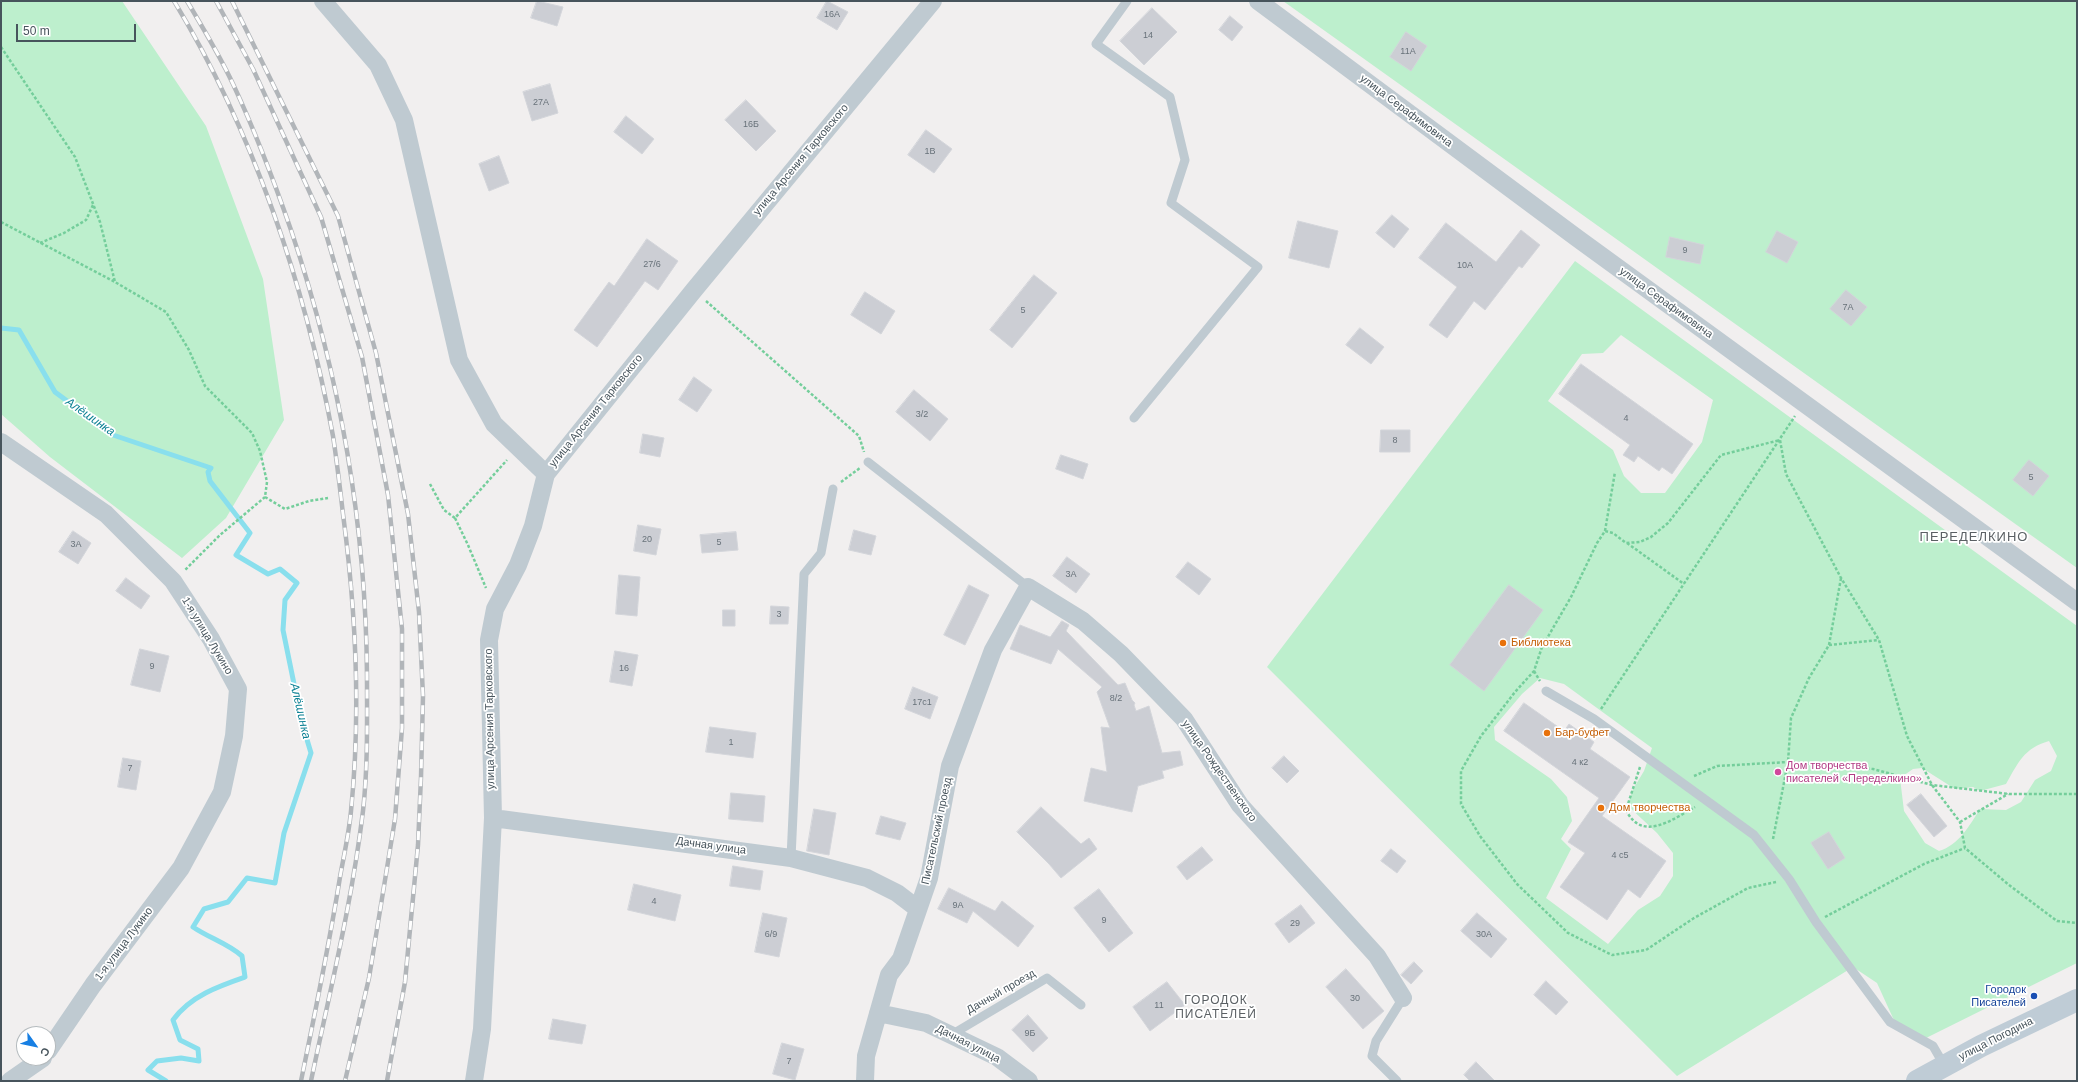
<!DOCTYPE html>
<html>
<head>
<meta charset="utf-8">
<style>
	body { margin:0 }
	#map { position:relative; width:2078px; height:1082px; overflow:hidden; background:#f1efef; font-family:Helvetica,sans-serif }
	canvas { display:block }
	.frame { position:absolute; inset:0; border:2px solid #47545c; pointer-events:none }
	.north { position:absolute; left:16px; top:1026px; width:40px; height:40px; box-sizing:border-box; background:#fff; border:1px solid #b5bbbe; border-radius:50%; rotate:123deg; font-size:11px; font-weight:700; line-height:16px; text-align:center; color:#47545c }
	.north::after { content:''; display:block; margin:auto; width:14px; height:18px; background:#177fe3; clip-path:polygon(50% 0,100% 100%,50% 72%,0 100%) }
	.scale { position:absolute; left:16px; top:24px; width:120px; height:18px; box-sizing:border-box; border:2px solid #47545c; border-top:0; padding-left:5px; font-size:12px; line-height:14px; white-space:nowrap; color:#47545c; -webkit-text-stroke:3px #fff; paint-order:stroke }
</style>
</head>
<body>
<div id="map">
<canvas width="2078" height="1082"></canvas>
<div class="frame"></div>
<div class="north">С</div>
<div class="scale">50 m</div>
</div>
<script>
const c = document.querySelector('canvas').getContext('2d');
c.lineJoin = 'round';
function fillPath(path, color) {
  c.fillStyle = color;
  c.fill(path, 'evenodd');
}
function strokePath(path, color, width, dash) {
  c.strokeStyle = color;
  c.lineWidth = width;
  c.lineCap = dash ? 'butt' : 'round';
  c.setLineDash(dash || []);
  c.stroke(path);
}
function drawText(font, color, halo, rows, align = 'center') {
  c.font = font + ' Helvetica,sans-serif';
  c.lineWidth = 3.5;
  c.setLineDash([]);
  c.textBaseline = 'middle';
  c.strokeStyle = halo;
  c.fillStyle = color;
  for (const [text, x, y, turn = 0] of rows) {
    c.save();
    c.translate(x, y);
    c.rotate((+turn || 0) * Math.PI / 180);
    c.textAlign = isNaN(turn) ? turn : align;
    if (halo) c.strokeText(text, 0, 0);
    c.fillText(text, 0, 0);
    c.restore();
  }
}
fillPath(new Path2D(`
	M1,1H122L206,126L263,279L284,420L226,518L182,558L50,457L1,414Z
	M1283,1H2077V568Z
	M1575,261L2077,626V963L1918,1042L1898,1029L1877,983L1853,967L1677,1076L1267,667ZM1621,335L1713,400L1702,442L1665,493H1641L1624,476L1613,450L1548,401L1582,354L1603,353ZM1540,678L1564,684L1652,748L1644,771L1632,791L1628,806L1657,833L1673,853V876L1660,896L1638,910L1608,944L1546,898L1571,849L1561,839L1572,821L1567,797L1551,779L1495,740L1494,727L1522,694ZM2049,741L2057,756L2051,771L2035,780L2021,802L2006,810L1980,809C1969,826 1959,845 1939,851L1925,843L1904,811L1900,778L1913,769L1922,768L1955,789L1973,787L1980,791L2006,784C2018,763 2024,748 2049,741Z`), '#bdefcd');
strokePath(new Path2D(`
	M1,328L19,330L55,392L113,435L211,468L208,472L210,481L250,533L236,555L268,574L280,569L297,583L285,600L283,630L302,723L311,753L284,833L275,883L247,878L228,902L204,909L193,927C209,938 227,943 242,956L245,977C219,986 190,996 173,1020L180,1040L198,1049L199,1061L181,1058L157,1061L148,1070L166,1081`), '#89dfed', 5);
const building = new Path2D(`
	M537,1L563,7L557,26L531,18Z
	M827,1L848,12L837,30L817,18Z
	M1152,8L1177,32L1144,65L1120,41Z
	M1230,16L1243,27L1232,41L1219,30Z
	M1406,32L1427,46L1411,71L1390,57Z
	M550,84L558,113L532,121L523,92Z
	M746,100L776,131L756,151L725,120Z
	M626,116L654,139L642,154L614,132Z
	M926,130L952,149L934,173L908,155Z
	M499,156L509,183L489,191L479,164Z
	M1392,215L1409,229L1394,248L1376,233Z
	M1298,221L1338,231L1329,268L1289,258Z
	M1446,223L1496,262L1521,230L1540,245L1522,268L1519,266L1485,310L1474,301L1447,338L1429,325L1457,287L1419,258Z
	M1777,231L1798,242L1787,263L1766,252Z
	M1670,237L1704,245L1700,264L1666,257Z
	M647,239L678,261L658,290L645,281L597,347L574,330L609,282L614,286Z
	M1034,275L1057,293L1012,348L990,330Z
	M1846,290L1867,307L1851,326L1830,309Z
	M865,292L895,311L881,334L851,315Z
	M1360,328L1384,347L1371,364L1346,345Z
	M1581,364L1693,444L1672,474L1662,467L1659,471L1638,456L1634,462L1628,458L1623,455L1630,445L1559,394Z
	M694,377L712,390L697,412L679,400Z
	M914,390L948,419L930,441L896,412Z
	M1381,430H1410V452H1380Z
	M643,434L664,438L660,457L640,453Z
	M1061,455L1088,464L1083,479L1056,469Z
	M2029,460L2049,476L2033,496L2013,480Z
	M638,525L661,529L656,555L634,551Z
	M854,530L876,536L871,555L849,550Z
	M73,531L91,543L78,564L59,552Z
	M736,532L738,550L702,553L700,535Z
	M1067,557L1090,574L1076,593L1053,576Z
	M1188,562L1211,579L1199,595L1176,577Z
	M619,575L640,577L637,616L616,614Z
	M126,578L150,596L141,609L116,591Z
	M969,585L989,595L965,645L944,635Z
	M1509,585L1543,610L1484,691L1450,665Z
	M771,606L789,607L788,624H770Z
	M723,610H735V626H723Z
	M1062,621L1069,625L1066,631L1118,685L1125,683L1132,700L1135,703L1134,705L1136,711L1149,706L1162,753L1180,751L1183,765L1162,771L1164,778L1138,786L1132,812L1084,801L1091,768L1107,772L1101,727L1110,728L1097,692L1102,687L1058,649L1051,664L1010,649L1020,625L1050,637Z
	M140,649L169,656L160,692L131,685Z
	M615,651L638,655L632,686L610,682Z
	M913,687L938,697L930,719L905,709Z
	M1524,703L1564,731L1569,724L1594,742L1590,749L1630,777L1602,816L1666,861L1640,898L1628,889L1607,920L1560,887L1585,853L1568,842L1599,798L1504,731Z
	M710,727L756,733L753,758L706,752Z
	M1284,756L1299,771L1287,783L1272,768Z
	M123,758L141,761L136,790L118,787Z
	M731,793L765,796L763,822L729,819Z
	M1921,794L1947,826L1934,837L1907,805Z
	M1041,807L1081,844L1089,838L1097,849L1061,878L1049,864L1017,832Z
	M814,809L836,813L829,855L807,851Z
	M881,816L906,823L900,840L876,834Z
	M1829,832L1845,858L1828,869L1811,843Z
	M1202,847L1213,860L1187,880L1177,867Z
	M1391,849L1406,861L1397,873L1381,861Z
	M733,866L763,871L760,890L730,886Z
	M634,884L681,895L675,921L628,910Z
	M949,888L995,911L1002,901L1034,926L1018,947L973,911L967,923L938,909Z
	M1099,889L1133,933L1109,952L1074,908Z
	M1301,905L1315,923L1289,943L1275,924Z
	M763,913L787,918L779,957L755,952Z
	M1477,913L1507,939L1491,958L1461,931Z
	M1414,962L1423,971L1411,984L1401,975Z
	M1346,969L1384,1011L1363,1029L1326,987Z
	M1546,981L1568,1002L1556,1015L1534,995Z
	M1167,982L1185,1005L1150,1031L1133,1007Z
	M1028,1015L1048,1038L1033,1052L1012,1030Z
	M553,1019L586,1025L582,1044L549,1039Z
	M782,1043L804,1049L795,1080L773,1074Z
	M1476,1062L1495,1081H1470L1464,1075Z`);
fillPath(building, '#ccced4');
strokePath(building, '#d3d5da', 1);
strokePath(new Path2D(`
	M1,47L75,157L100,222L115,282L166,312L189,350L205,386L252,433L260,451L267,482L265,497L220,535L184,571
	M1,222L115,282
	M40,243L64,233L86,220L93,205
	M706,301L859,436L864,452
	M841,482L860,468
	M430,484L444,510L455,518L507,460
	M265,497L285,509L309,501L328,498
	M455,518L468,545L486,588
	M1605,531L1615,472
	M1627,543L1684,584
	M1829,645L1879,640
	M1534,671L1540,681
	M1601,709L1795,416
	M1640,767L1626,810C1642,843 1673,819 1695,807
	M1694,776L1717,766L1788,762L1873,769L1932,785L2009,794H2077
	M1960,822L2008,794
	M1773,839L1788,762L1791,718L1809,678L1829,645L1841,578
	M1776,882L1748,888L1694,918L1646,950L1612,955L1568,933L1517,884L1480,836L1461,804V771L1481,736L1515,692L1534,671L1542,647L1571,597L1597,543L1605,531L1613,533L1626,543L1640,542L1651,537L1668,523L1721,455L1780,440L1786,474L1841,578L1879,640L1907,736L1932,785L1960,822L1965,848L2009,885L2057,921L2077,923
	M1825,917L1924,864L1965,848`), '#74ce9b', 2.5, [3, 2]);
strokePath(new Path2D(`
	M1127,1L1096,44L1170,97L1185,160L1171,203L1258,267L1134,418
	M868,462L1028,587
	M1546,691L1594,719L1754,835L1789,879L1816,922L1890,1022L1933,1046L1944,1065
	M791,858L804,574L821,553L833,489
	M951,1035L1047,978L1081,1005
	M1397,1081L1372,1056L1376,1041L1403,998`), '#bfcad1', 9);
strokePath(new Path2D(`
	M323,1L378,65L404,120L459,360L494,424L546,474
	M1258,1L1577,238L2077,602
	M1,442L106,514L173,581L211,639L238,689L234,736L222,792L181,868L93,985L48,1051
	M493,818L791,858L867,878L897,893L918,909
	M878,1013L926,1023L997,1057L1029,1081
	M10,1081L43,1058
	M474,1081L482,1029L493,818L489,640L495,609L518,565L533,526L546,474L694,290L933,1
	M865,1081L866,1056L889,975L901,959L929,878L950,766L993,650L1028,587L1083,621L1121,654L1184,719L1240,805L1377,956L1403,998`), '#bfcad1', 18);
strokePath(new Path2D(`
	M1917,1081L1981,1046L2077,1000`), '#bfccd6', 22);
const rail = new Path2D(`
	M174,1C254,133 305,285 333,436C337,462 340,488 343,514C356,612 361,712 351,811C349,833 344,855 340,877C329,946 315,1013 301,1081
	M187,1C203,28 220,56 233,84C255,131 274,181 291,230C340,376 366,523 367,676C367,721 368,766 363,811C352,902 330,991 311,1081
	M216,1L253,69L321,217L362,357L388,495L402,629V728L395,819L369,978L345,1081
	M232,1L338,216L376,353L408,514L419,612L423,696L421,777L418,845L405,982L387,1081`);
strokePath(rail, '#b1b5b9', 4.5);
strokePath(rail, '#fff', 3, [9]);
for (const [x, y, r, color] of [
	[1503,643,4,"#e8710a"],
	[1547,733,4,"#e8710a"],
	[1778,772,4,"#d1479c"],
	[1601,808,4,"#e8710a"],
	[2034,996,4,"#1a4fb4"]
]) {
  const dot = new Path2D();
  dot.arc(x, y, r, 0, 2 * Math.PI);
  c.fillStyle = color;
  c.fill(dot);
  strokePath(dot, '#fff', 1.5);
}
drawText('9px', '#68727a', null, [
	["16А",832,15],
	["14",1148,36],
	["11А",1408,52],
	["27А",541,103],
	["16Б",751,125],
	["1В",930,152],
	["9",1685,251],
	["27/6",652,265],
	["10А",1465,266],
	["7А",1848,308],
	["5",1023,311],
	["3/2",922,415],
	["4",1626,419],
	["8",1395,441],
	["5",2031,478],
	["20",647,540],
	["5",719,543],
	["3А",76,545],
	["3А",1071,575],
	["3",779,615],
	["9",152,667],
	["16",624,669],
	["8/2",1116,699],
	["17с1",922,703],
	["1",731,743],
	["4 к2",1580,763],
	["7",130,769],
	["4 с5",1620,856],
	["4",654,902],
	["9А",958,906],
	["9",1104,921],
	["29",1295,924],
	["6/9",771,935],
	["30А",1484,935],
	["30",1355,999],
	["11",1159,1006],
	["9Б",1030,1034],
	["7",789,1062]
]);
drawText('11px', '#47545c', '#fff', [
	["улица Серафимовича",1406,111,37],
	["улица Арсения Тарковского",801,160,-50],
	["улица Серафимовича",1666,303,36],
	["улица Арсения Тарковского",596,411,-51],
	["1-я улица Лукино",207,636,59],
	["улица Арсения Тарковского",490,719,-91],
	["улица Рождественского",1219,771,55],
	["Писательский проезд",937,831,-78],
	["Дачная улица",711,846,8],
	["1-я улица Лукино",124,944,-53],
	["Дачный проезд",1001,992,-30],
	["улица Погодина",1996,1039,-27],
	["Дачная улица",968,1044,27]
]);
drawText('11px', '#c56008', '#fff', [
	["Библиотека",1511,643],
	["Бар-буфет",1555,733],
	["Дом творчества",1609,808]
], 'left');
drawText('11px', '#b23c85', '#fff', [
	["Дом творчества",1786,766],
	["писателей «Переделкино»",1786,779]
], 'left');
drawText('11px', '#164399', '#fff', [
	["Городок",2026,990],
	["Писателей",2026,1003]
], 'right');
drawText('italic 12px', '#0c8194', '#fff', [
	["Алёшинка",90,417,35],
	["Алёшинка",300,711,77]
]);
c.letterSpacing = '1px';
drawText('12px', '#5b6064', '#fff', [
	["ГОРОДОК",1216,1001],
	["ПИСАТЕЛЕЙ",1216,1015]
]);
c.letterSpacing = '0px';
c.letterSpacing = '1px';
drawText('13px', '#5b6064', '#fff', [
	["ПЕРЕДЕЛКИНО",1974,537]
]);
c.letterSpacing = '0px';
</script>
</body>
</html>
